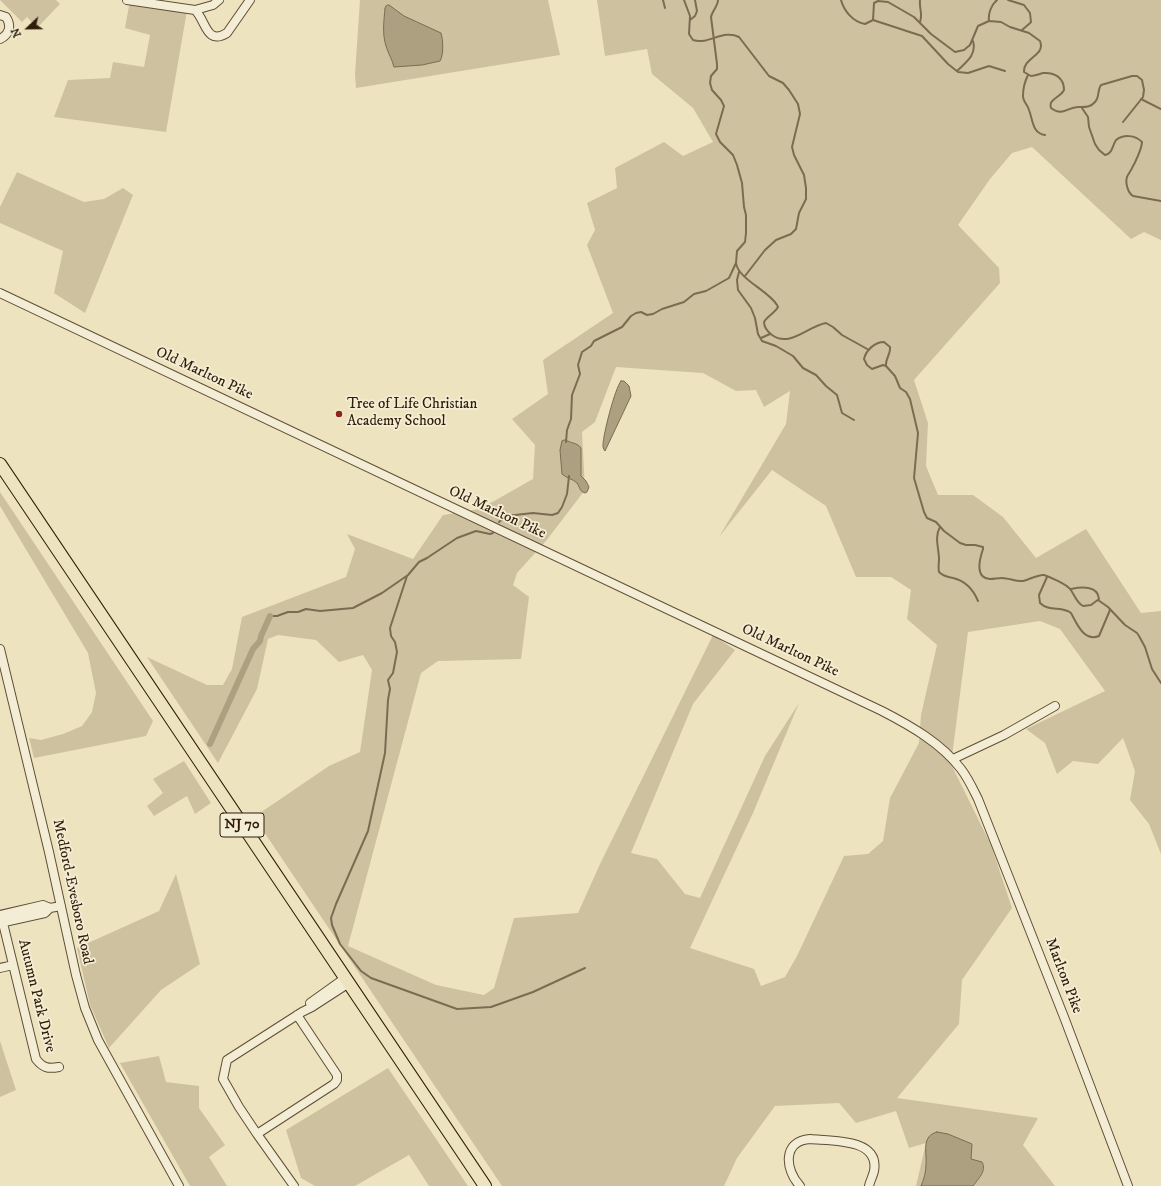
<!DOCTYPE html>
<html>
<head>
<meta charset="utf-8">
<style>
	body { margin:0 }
	#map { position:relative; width:1161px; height:1186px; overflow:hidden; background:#eee3bf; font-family:"IM FELL DW Pica",serif }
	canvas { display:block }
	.north { position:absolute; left:8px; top:8px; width:40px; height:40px; -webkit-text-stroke:3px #f4edd5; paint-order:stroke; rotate:248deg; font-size:11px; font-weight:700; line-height:16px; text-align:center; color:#2f1d08 }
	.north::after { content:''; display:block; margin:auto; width:14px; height:18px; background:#2f1d08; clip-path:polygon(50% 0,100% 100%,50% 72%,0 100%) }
</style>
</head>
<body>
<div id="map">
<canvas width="1161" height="1186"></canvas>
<div class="north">N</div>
</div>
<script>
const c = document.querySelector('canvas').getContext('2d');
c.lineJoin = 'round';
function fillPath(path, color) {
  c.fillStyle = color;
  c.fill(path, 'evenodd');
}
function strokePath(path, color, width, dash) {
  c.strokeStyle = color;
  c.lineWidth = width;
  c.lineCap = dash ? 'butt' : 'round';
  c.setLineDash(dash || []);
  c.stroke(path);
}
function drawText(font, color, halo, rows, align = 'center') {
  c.font = font + ' "IM FELL DW Pica",serif';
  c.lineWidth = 3.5;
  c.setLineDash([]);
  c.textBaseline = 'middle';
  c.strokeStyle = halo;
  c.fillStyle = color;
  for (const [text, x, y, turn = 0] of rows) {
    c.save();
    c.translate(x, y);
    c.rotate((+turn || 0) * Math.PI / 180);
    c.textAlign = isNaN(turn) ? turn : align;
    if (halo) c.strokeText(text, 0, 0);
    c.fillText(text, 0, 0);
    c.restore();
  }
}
fillPath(new Path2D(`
	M0,0H56L60,4L37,28L27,17L22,22Z
	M130,0H155L188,5L166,132L54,117L68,80L110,78L113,62L144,67L150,35L125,28Z
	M360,0H548L560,55L356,88L355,74Z
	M597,0H1161V240L1144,232L1131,239L1032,147L1012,153L990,179L958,225L999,268L1000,283L914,380L928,423L926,466L938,495H973L1003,517L1036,558L1086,529L1141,613L1161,611V854L1149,824L1130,800L1135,771L1123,738L1098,764L1073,761L1057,774L1045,743L1026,729L1105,691L1060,629L1040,621L968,632L951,764L991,845L1012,908L962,980L959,1024L897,1098L1038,1118L1023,1145L1055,1186H916L926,1143L909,1148L896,1111L856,1123L839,1103L775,1106L737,1158L724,1186H502L254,817L329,766L360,752L372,670L363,655L339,662L316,640L278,635L268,639L257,689L218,763L147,657L207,685H223L232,669L242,617L346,577L355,549L347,534L413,559L443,515L480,509L533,479L535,445L512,419L548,394L543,360L613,313L587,245L595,230L587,203L617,188L615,168L664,142L683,156L713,142L693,108L652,74L647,49L605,56ZM616,367L703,373L736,391L756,390L764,407L790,391L786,424L719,537L772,470L826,506L856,577H891L911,590L907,619L937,645L921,715L919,743L890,798L883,841L868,854L844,856L797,956L785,977L761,986L754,969L690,948L753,813L799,703L765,756L700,898L685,894L657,859L631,853L693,704L735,650L713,635L600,864L578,913L514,918L494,988L484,995L436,985L348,946L421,673L438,661L521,659L529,597L513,585L517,573L546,541L585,490L582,432L595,422Z
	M17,172L84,202L104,199L123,188L133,195L85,313L54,293L63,251L0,223V207Z
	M0,492L153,721L146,736L34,758L29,738L41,740L63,734L82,726L92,712L96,693L88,653L0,506Z
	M184,761L211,803L195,814L187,796L154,816L147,806L163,793L153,779Z
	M176,874L200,964L161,990L109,1048L90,1005L77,948L159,911Z
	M0,1041L16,1090L0,1097Z
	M159,1056L166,1082L199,1086V1108L225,1145L209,1157L227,1186H190L120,1063Z
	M388,1068L468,1186H429L409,1155L355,1186H315L301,1178L286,1130Z`), '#cec1a0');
const water = new Path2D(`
	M389,5L404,16L441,33C443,40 444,54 440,61L422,65L394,67C392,59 388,53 386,46C382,34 384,20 385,8L386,6Z
	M621,381H624L629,386L631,396L605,451C603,448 603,448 603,445C603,435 615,388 621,381Z
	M566,440C570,443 578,443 581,448V476L586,481L589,487L587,492L585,493C579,491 580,487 577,483C573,479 566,478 562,474L560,450L562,441Z
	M937,1132L948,1134L972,1144L971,1159L982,1162C987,1171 978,1179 973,1186H921C924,1179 926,1172 926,1164C927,1152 921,1136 937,1132Z`);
fillPath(water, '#ada081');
strokePath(water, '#7b6c51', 1);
strokePath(new Path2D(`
	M663,0L665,8
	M684,0L690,16L689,34L693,40C709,45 723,29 739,37L769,76L783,83L789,90L798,104L800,114L792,147L794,155L804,175L806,188V199L799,213L796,229L791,234L776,240L765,250L745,276
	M841,0C844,11 853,22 865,24L873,20
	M920,0C919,8 923,14 920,22
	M1008,0L1024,5L1030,13L1031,22L1029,24L1022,30
	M690,20L695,16L697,11L695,0
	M873,20L874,3L878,1L888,2L914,17L931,34L955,52L964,50L970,45L978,26L989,21L1001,22L1010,27L1029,33L1040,41C1046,56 1023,57 1024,72L1031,76C1035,76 1039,74 1043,73C1055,72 1064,78 1064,90C1060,98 1048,99 1051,108C1063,117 1067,107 1078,107C1084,107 1090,108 1095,102C1100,97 1097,90 1101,85L1132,76H1137L1142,80L1144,90L1143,97L1123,122
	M873,20L922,36L948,64L958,72L968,73L989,66L1005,71
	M989,21C988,14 991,5 997,0
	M957,71C966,62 977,55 973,41
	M1028,75C1025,81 1023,89 1023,96C1023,102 1028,105 1029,110C1033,120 1032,133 1045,135
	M1141,99L1161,109
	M1082,108L1088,117L1089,127L1095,144L1099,150L1105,155C1113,153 1112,146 1116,140C1124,134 1135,135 1142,142C1142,148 1135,163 1132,168C1131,171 1128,174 1127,177C1125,183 1128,193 1133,196L1161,201
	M736,263C738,279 769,291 777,305L778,307C774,314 767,316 764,322C764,328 768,332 772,335C790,348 808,326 826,323L833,327L842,335L869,350
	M739,272L737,280L738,290L751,308L755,318L758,334L762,341L776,346L793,356L803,368L816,375L826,386L837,395L842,413L854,420
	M761,338L770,334
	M886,366C885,359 891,354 890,347L884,342C875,342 866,350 864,359L867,365L872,369L883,365L886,366L895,376L900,388L906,392L910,399L918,433L914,478L924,512L927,518L936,522L944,531L960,543L966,545H975L983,547V549C980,558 974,578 990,579C994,579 998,578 1002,578C1009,578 1016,582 1023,581C1028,580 1039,574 1044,575C1050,577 1066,584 1070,589C1075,595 1076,602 1083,606L1091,605L1099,599C1098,585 1081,587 1071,589
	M566,442L567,430L571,419L572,395L580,374L578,365L582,352L591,346L594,341L622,327L631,316L636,313L641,312L647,315L653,314L662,309L684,302L694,294L706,291L729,278L736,263L737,251L745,242L746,233V215L744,207L742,183L737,165L733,155L720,142L716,134L724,106L721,100L712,90L710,83L711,76L717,69V64L711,17C712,11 718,6 718,0
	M499,522L506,516L533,513L552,515L558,513L562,507L567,494L569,476
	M940,527C934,537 939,549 939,559C939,563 938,567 939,572C943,576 947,577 953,578C966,581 973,589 978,601
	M407,576L390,628L391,636L395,642L397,652L393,673L388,680L390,689L388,700L385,753L368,831L336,904L331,918L332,925L340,944L361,971L371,978L457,1009L491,1007L533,992L585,968
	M1047,577L1039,595L1040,603C1049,612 1062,606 1071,613C1077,624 1084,642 1099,636L1110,610
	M1098,600L1108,607L1125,625L1137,633L1139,636L1145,647L1152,669L1161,683
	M270,616H277L288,612H298L306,609L320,611L353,608L382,593L408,575L419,562L427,558L457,538L476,531L490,534L493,533`), '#7b6c51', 2);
strokePath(new Path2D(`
	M210,744L253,649L260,641L261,636L270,616`), '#ada081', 6);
const minor = new Path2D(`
	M127,0L195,10C206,20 206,46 227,33L250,0
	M195,10L213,5L219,0
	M0,15L6,17C12,26 9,35 0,39
	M0,293L882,711C911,726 941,743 961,769C968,778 973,789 978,799L1064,1017L1128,1186
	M0,649L49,852L76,975L85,1008L98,1040L179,1186
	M953,759L1004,735L1055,706
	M0,915L43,905L50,908
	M1,915L36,1059C43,1068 48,1069 59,1067
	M0,923L45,913L50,908L61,906
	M0,968L13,965
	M310,1003L345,978
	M297,1015L337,1075V1080L334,1084L257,1134L239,1107L223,1079L227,1060L302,1012L312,1007L349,983
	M257,1134L294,1186
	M800,1186C785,1170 782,1141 810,1139C831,1141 880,1138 874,1171C873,1176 870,1181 869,1186`);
const highway = new Path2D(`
	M0,464L485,1186`);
strokePath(minor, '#5f4e36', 10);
strokePath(highway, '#2f1d08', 14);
strokePath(minor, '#f4edd5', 8);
strokePath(highway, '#eee3bf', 12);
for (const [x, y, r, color] of [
	[339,414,4,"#8f2418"]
]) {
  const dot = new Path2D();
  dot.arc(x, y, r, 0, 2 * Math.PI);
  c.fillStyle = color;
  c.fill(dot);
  strokePath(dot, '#f4edd5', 1.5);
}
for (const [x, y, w] of [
	[242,825,44]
]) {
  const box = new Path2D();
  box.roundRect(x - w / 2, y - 12, w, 24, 3);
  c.fillStyle = '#f4edd5';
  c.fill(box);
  strokePath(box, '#2f1d08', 1);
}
drawText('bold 14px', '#2f1d08', null, [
	["NJ 70",242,825]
]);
drawText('15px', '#2f1d08', '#f4edd5', [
	["Old Marlton Pike",204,374,25],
	["Old Marlton Pike",497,513,25],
	["Old Marlton Pike",790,651,25],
	["Medford-Evesboro Road",72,892,78],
	["Marlton Pike",1063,976,69],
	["Autumn Park Drive",36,996,76]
]);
drawText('15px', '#2f1d08', '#f4edd5', [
	["Tree of Life Christian",347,405],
	["Academy School",347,422]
], 'left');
</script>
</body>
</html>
